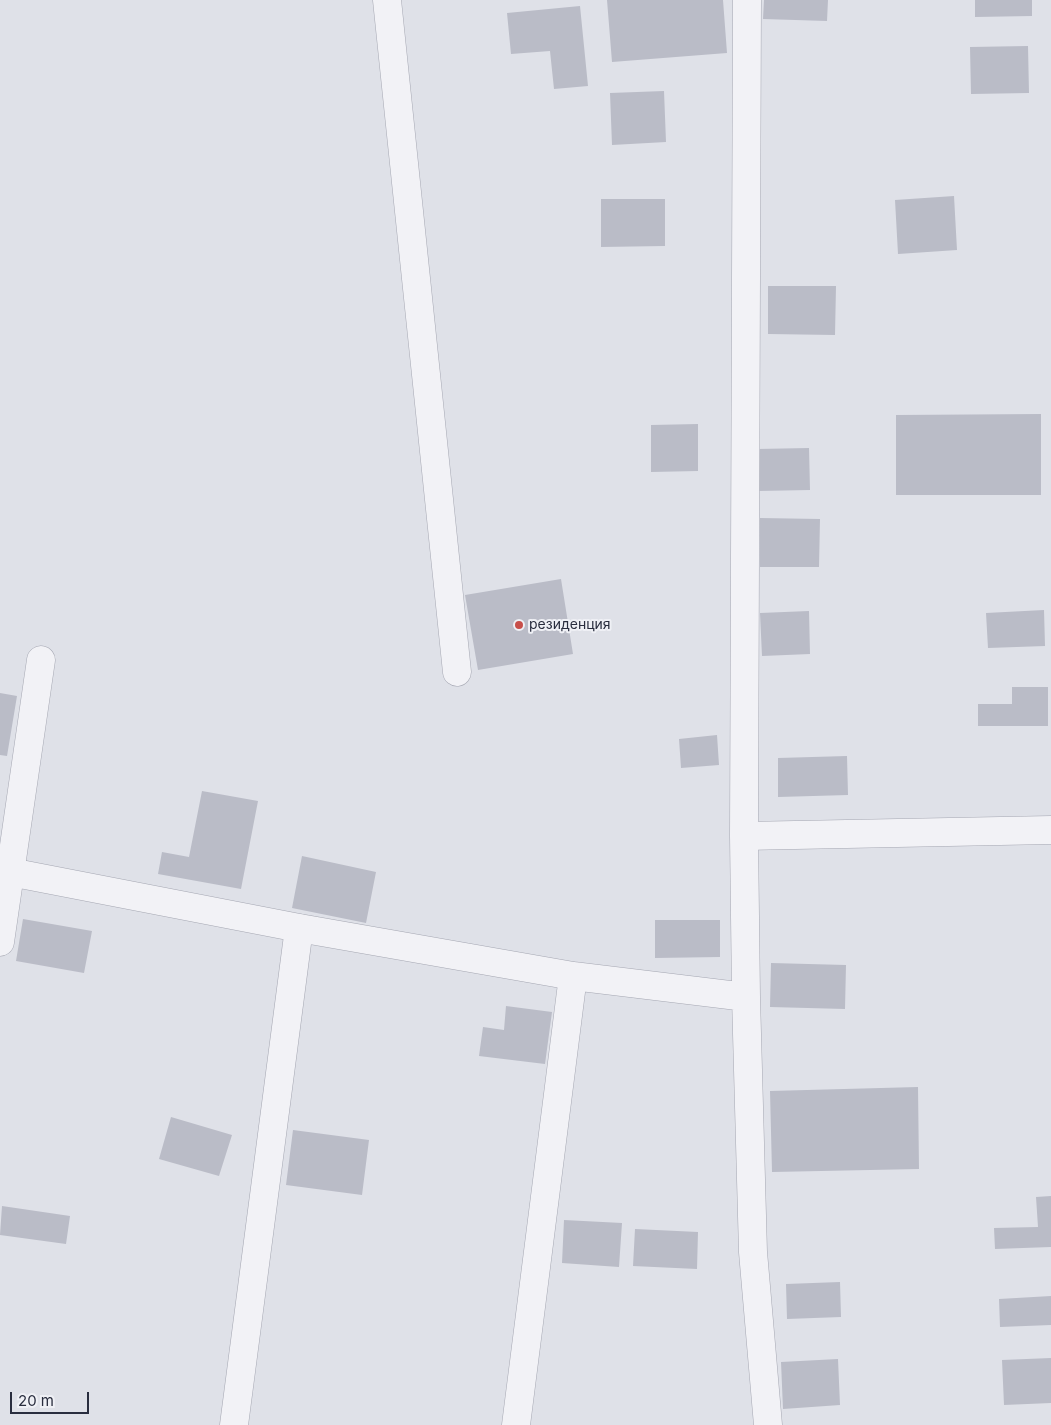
<!DOCTYPE html>
<html>
<head>
<meta charset="utf-8">
<style>
	body { margin:0 }
	#map { position:relative; width:1051px; height:1425px; overflow:hidden; background:#dfe1e8; font-family:Inter,sans-serif }
	canvas { display:block }
	.scale { position:absolute; left:10px; top:1392px; width:79px; height:22px; box-sizing:border-box; border:2px solid #292d3e; border-top:0; padding-left:6px; font-size:15px; line-height:18px; white-space:nowrap; color:#292d3e; -webkit-text-stroke:4px #eff0f5; paint-order:stroke }
</style>
</head>
<body>
<div id="map">
<canvas width="1051" height="1425"></canvas>
<div class="scale">20 m</div>
</div>
<script>
const c = document.querySelector('canvas').getContext('2d');
c.lineJoin = 'round';
function fillPath(path, color) {
  c.fillStyle = color;
  c.fill(path, 'evenodd');
}
function strokePath(path, color, width, dash) {
  c.strokeStyle = color;
  c.lineWidth = width;
  c.lineCap = dash ? 'butt' : 'round';
  c.setLineDash(dash || []);
  c.stroke(path);
}
function drawText(font, color, halo, rows, align = 'center') {
  c.font = font + ' Inter,sans-serif';
  c.lineWidth = 4;
  c.setLineDash([]);
  c.textBaseline = 'middle';
  c.strokeStyle = halo;
  c.fillStyle = color;
  for (const [text, x, y, turn = 0] of rows) {
    c.save();
    c.translate(x, y);
    c.rotate((+turn || 0) * Math.PI / 180);
    c.textAlign = isNaN(turn) ? turn : align;
    if (halo) c.strokeText(text, 0, 0);
    c.fillText(text, 0, 0);
    c.restore();
  }
}
fillPath(new Path2D(`
	M607,0H723L727,53L612,62Z
	M764,0H828L827,21L763,19Z
	M975,0H1032V16L975,17Z
	M580,6L588,86L554,89L550,51L511,54L507,13Z
	M1028,46L1029,93L971,94L970,47Z
	M664,91L666,142L612,145L610,93Z
	M954,196L957,250L898,254L895,200Z
	M601,199H665V246L601,247Z
	M768,286H836L835,335L768,334Z
	M1041,414V495H896V415Z
	M698,424V471L651,472V425Z
	M809,448L810,490L758,491L757,449Z
	M760,518L820,519L819,567H760Z
	M561,579L573,654L478,670L465,595Z
	M1044,610L1045,646L988,648L986,613Z
	M809,611L810,654L762,656L760,613Z
	M1012,687H1048V726H978V704H1012Z
	M0,693L17,696L7,756L0,755Z
	M717,735L719,765L681,768L679,739Z
	M847,756L848,795L778,797V758Z
	M202,791L258,801L241,889L158,874L162,852L189,857Z
	M302,856L376,872L366,923L292,908Z
	M23,919L92,931L84,973L16,961Z
	M655,920H720V957L655,958Z
	M771,963L846,965L845,1009L770,1007Z
	M506,1006L552,1012L545,1064L479,1056L483,1027L504,1030Z
	M918,1087L919,1169L772,1172L770,1091Z
	M171,1117L232,1135L219,1176L159,1159Z
	M293,1130L369,1140L362,1195L286,1185Z
	M1051,1196V1247L995,1249L994,1228L1038,1227L1036,1197Z
	M2,1206L70,1216L66,1244L0,1235Z
	M564,1220L622,1223L619,1267L562,1263Z
	M635,1229L698,1232L697,1269L633,1266Z
	M840,1282L841,1317L787,1319L786,1284Z
	M1051,1296V1325L1000,1327L999,1299Z
	M1051,1358V1403L1004,1405L1002,1360Z
	M838,1359L840,1405L783,1409L781,1362Z`), '#babcc7');
const minor = new Path2D(`
	M387,0L457,672
	M747,0L744,836L746,997L753,1252L768,1425
	M744,836L1051,830
	M10,872L299,928L573,976L746,997
	M0,942L41,660
	M234,1425L299,928
	M516,1425L573,976`);
strokePath(minor, '#a5a7b2', 29);
strokePath(minor, '#f2f2f6', 28);
for (const [x, y, r, color] of [
	[519,625,5,"#c74f4a"]
]) {
  const dot = new Path2D();
  dot.arc(x, y, r, 0, 2 * Math.PI);
  c.fillStyle = color;
  c.fill(dot);
  strokePath(dot, '#eff0f5', 2);
}
drawText('14px', '#292d3e', '#eff0f5', [
	["резиденция",529,625]
], 'left');
</script>
</body>
</html>
